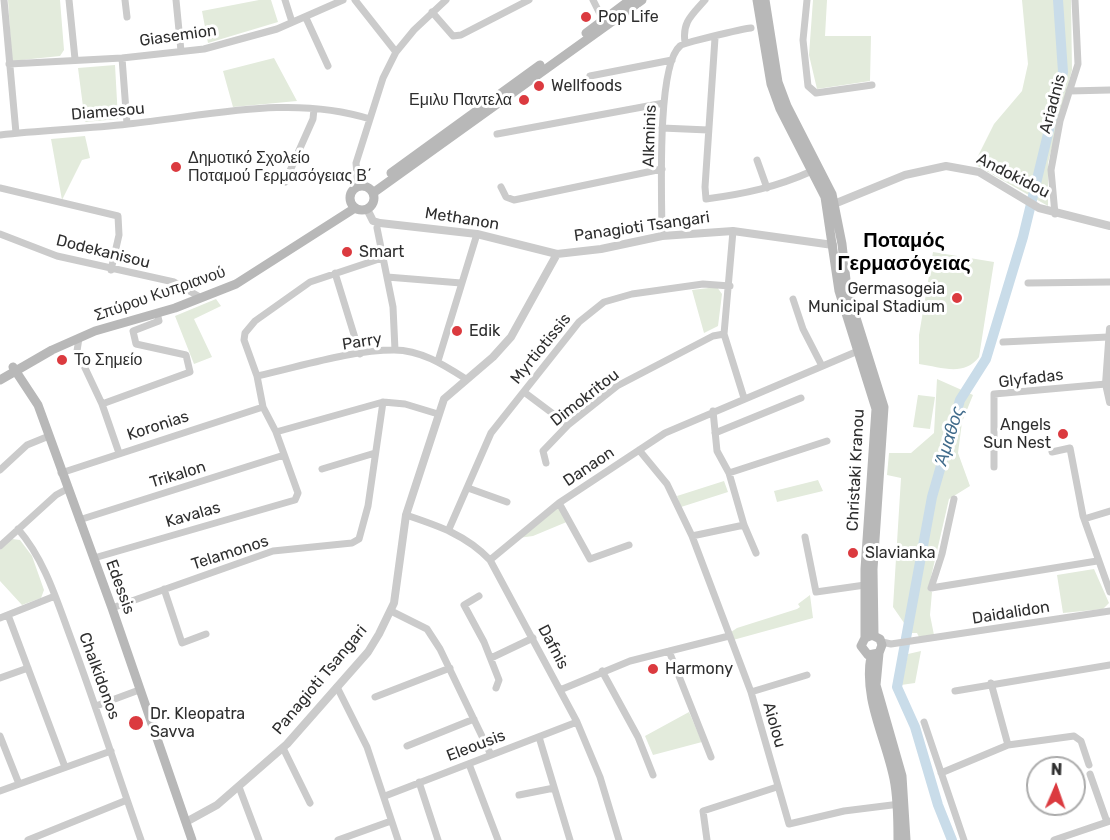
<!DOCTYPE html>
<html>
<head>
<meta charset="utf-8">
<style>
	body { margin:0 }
	#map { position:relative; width:1110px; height:840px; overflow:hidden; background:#fff; font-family:Rubik,sans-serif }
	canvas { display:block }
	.north { position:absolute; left:1026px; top:756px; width:60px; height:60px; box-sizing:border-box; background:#fff; border:2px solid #ababab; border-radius:50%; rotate:2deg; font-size:16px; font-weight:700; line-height:24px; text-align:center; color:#2e2e2e }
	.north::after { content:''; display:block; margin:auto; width:21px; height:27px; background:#db3a3f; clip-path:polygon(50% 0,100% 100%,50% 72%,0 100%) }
</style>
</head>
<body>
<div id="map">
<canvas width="1110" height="840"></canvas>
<div class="north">N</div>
</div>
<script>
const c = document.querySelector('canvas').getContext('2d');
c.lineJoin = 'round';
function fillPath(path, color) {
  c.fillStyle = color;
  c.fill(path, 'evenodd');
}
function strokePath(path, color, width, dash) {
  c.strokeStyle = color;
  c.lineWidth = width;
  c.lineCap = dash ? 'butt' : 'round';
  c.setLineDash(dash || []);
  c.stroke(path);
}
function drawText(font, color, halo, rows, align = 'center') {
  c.font = font + ' Rubik,sans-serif';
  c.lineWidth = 6;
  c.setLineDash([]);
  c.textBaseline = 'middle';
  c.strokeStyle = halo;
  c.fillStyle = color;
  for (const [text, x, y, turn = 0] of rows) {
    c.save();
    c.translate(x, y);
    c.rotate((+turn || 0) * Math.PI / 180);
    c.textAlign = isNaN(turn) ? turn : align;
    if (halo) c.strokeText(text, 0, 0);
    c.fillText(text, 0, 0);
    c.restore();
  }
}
fillPath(new Path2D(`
	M8,0H60L64,50L60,56L12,61Z
	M259,0H271L278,22L208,43L202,11Z
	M813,0H827L825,36H871L870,81L817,89L809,55Z
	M1022,0H1071L1072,70L1048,163V206L974,164L994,124L1022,91L1028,64Z
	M274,58L297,101L233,107L223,71Z
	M115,65L118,119L85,122L78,68Z
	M85,136L90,158L82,160L62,200L51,139Z
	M933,252L994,262L979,357C964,377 941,367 919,364V335Z
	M717,287L722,294L718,326L704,333L692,290Z
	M216,299L221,306L194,319L212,357L194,364L175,316Z
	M937,379L973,395L962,422L958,453L970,486L949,499L928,590L932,592L930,615L934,635L919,637L917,633H911L893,607L901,478L887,475L889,453H911L934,433Z
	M918,395L935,397L930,429L913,427Z
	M818,480L823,491L777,502L774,491Z
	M724,481L728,492L681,507L677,496Z
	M559,503L569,521L533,536L518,538Z
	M12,539L20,540L32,556L44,590L41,598L22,605L0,581V550Z
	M1094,569L1109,603L1103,609L1063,613L1057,575Z
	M810,595L813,618L733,640L731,632L737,628L797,609L800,607L798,604Z
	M921,651L915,683L901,685L908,654Z
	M689,712L702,742L653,755L645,736Z`), '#e3ebdc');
strokePath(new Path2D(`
	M952,840L938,805L915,727L897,687L932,497L960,400L986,359L1023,237L1063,72L1058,0`), '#c9dce9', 10);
strokePath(new Path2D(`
	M4,0L16,133
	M69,0L75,59
	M125,0L127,17
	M176,0L181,51
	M285,0L292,22
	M355,0L396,52
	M593,0L603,20
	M807,0L803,40L808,86L816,93L872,85
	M432,12L453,36L461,35L529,0
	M306,18L328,66
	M715,38L705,187L706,199C744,194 777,187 812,171
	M685,42C682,22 692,15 705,0
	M122,58L127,124
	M9,64L122,58L204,49L277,29L343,0
	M590,76L672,60
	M1069,91L1110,90
	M662,128L708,130
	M497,134L664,103
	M0,135C43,130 86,129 128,124C208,116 291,94 370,119
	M757,160L767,188
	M285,182L313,119L314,109
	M358,186L356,163L383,78L396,52L414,30L446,0
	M501,187L506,197L514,200L662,169
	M0,188L118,216L119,235L111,270
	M1055,214L1051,170L1060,121L1078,64L1075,0
	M377,228L393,307L395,350
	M733,231L724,334L744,398
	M0,234L57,256L174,282L198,296
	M662,236C662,202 656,66 680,46C682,43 742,29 751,28
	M335,273L360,354
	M387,277L461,283
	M1028,283L1110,282
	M793,299L803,329L822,366
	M79,338L77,351L102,404L119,453
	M1003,342L1108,337
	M438,361L477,234
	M257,376C299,367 351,350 394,350C421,350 444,365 466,379
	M524,392L568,425
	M102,404L190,372L186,355L136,344L133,331L159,321L157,313
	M713,411L717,451L729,473L744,525L756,553
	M276,432L383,402L405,404L438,414
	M715,433L801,398
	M639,450L667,484L692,536L751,692L789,824L844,811L900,804
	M1052,452L1070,448L1083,516L1110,592
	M546,463L543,451L568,425L617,386L713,336L724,334
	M994,467V394L1106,384
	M322,469L375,453
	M0,470L27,445L49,436
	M61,473L263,407
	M729,473L827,441
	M468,488L507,502
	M954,499L942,554L931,588L1097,561
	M559,503L590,559L629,545
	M406,515C439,526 466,535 490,560L577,722L600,777L619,840
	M1084,519L1110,511
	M79,520L284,455
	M18,529C44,559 56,598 70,636C95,703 117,772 141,840
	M449,529L491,433L579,322L604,302L632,294L703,284L730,286
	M692,536L744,525
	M805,537L816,592L865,585
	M0,546L56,495L67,489
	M94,558L295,500L298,493L276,432L263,407L257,376L244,340L245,333L255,321L310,282L382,258
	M490,560L559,503L665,433L858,351
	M164,589L182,643L206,634
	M479,596L464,605L484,642L499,680L496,688
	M112,608L273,551L352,543L359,539L368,506L383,402
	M391,611L427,629L440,649L491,755
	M8,615L65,767
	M0,618L55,596
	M882,642L891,644L1110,611
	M669,651L711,757
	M491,658L533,638
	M602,671L638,737L653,775
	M0,678L28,668
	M991,683L1008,745
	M337,687L367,747L398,840
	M560,690L630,661L729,636
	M955,691L1110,665
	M751,692L807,675
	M375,697L450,668
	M96,706L139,690
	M924,722L964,840
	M0,736L19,784
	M539,737L570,840
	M407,746L474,719
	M283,748L310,803
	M469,764L498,840
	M941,773L1008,745L1074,736L1081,741L1089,765
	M1090,774L1107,822
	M419,782L438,840
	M239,787L259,840
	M0,791L111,751
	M519,795L554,788
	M385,796L577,722
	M28,840L127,800
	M338,840L391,821
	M707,840L703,811L777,787
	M1054,840L1110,821`), '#cbcbcb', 7);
strokePath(new Path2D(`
	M834,204L905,175L946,166L979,172L1039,208L1110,226
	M367,209L373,221L380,223L477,234L557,254L601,249L662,236L733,231L833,245
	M1110,329L1106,384L1110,402
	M186,822L217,805L287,744L368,652L379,634L394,603L406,515L444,399L493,357L511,337L557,254`), '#cbcbcb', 8);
strokePath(new Path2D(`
	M757,0L771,84L780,109L825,197L839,291L876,409L865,569V638L861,646L868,655L879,653L882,645L880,639L872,635L865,638
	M765,0L778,82L787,106L832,194L842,244L847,289L884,407L873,569L874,635
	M586,33L630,0
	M391,173L540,65
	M350 198a12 12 0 1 1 24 0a12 12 0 1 1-24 0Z
	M373,193L642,0
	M13,367L38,405L112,608L192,840
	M0,380L52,350L95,331L175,308L236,284L355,208
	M879,653L876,685L902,776L906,840
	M871,656C863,699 886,738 894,779C898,799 898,820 898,840`), '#b8b8b8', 9);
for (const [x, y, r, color] of [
	[586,17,6,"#db3a3f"],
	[539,86,6,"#db3a3f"],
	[524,100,6,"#db3a3f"],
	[176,167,6,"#db3a3f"],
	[347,252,6,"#db3a3f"],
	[957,298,6,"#db3a3f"],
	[457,331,6,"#db3a3f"],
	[62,360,6,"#db3a3f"],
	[1063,434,6,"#db3a3f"],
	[853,553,6,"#db3a3f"],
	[653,669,6,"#db3a3f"],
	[136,723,8,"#db3a3f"]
]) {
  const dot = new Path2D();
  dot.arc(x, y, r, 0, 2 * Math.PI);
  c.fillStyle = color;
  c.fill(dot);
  strokePath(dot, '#fff', 2);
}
drawText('16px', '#2e2e2e', '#fff', [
	["Pop Life",598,17],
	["Wellfoods",551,86],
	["Εμιλυ Παντελα",512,100,"right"],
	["Δημοτικό Σχολείο",188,158],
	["Ποταμού Γερμασόγειας Β΄",188,176],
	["Smart",359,252],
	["Germasogeia",945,289,"right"],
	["Municipal Stadium",945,307,"right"],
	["Edik",469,331],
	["Το Σημείο",74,360],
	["Angels",1051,425,"right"],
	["Sun Nest",1051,443,"right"],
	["Slavianka",865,553],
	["Harmony",665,669],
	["Dr. Kleopatra",150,714],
	["Savva",150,732]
], 'left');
drawText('16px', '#2e2e2e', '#fff', [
	["Giasemion",178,36,-8],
	["Ariadnis",1053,104,-75],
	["Diamesou",108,112,-5],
	["Alkminis",650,136,-88],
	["Andokidou",1013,176,27],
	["Methanon",462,219,9],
	["Panagioti Tsangari",642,227,-8],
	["Dodekanisou",103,252,14],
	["Σπύρου Κυπριανού",160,294,-19],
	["Parry",362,342,-9],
	["Myrtiotissis",541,349,-51],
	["Glyfadas",1031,379,-7],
	["Dimokritou",585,398,-38],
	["Koronias",158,426,-18],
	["Danaon",589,467,-34],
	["Christaki Kranou",856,470,-87],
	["Trikalon",178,475,-17],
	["Kavalas",193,515,-16],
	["Telamonos",230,553,-18],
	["Edessis",120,587,70],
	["Daidalidon",1011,613,-9],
	["Dafnis",553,647,62],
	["Chalkidonos",99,676,70],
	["Panagioti Tsangari",320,680,-50],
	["Aiolou",774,725,74],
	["Eleousis",476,746,-21]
]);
drawText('italic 18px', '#406b8b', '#fff', [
	["Άμαθος",950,436,-73]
]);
drawText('bold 20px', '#000', '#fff', [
	["Ποταμός",904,241],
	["Γερμασόγειας",904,264]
]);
</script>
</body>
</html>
